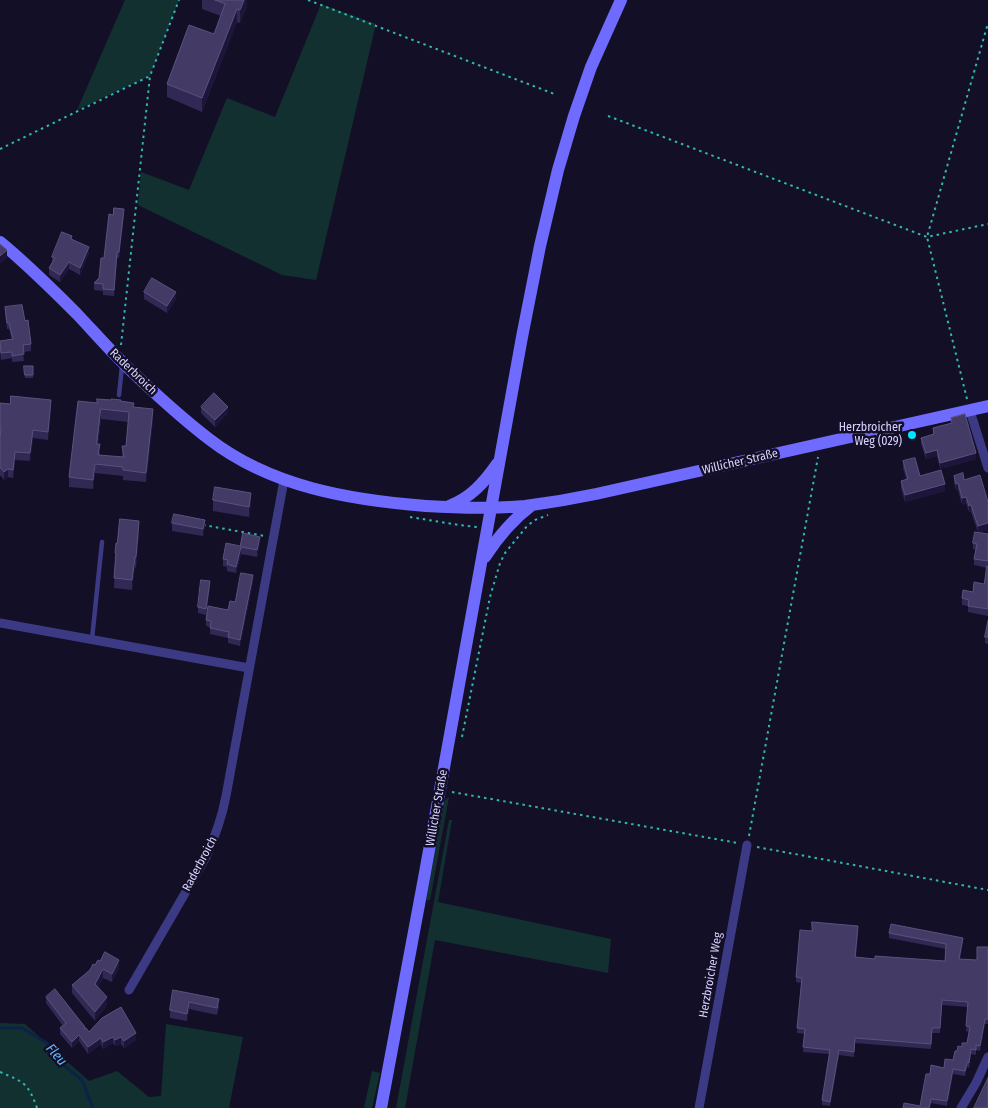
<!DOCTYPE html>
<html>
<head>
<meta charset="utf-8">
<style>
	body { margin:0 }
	canvas { display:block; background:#130f26 }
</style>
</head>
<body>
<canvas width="988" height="1108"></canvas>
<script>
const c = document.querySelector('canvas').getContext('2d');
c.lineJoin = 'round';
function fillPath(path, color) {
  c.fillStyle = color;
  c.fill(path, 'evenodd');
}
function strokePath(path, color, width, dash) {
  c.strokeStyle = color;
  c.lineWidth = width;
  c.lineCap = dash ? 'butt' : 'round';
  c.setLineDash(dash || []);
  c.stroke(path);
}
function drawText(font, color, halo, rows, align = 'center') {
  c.font = font + ' "Fira Sans Condensed",sans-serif';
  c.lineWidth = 5;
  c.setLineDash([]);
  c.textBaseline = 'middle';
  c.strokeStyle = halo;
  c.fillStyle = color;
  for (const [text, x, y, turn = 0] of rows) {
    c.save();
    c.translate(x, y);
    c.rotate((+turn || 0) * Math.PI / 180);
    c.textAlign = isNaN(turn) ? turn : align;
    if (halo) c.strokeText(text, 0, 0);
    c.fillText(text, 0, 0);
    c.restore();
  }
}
fillPath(new Path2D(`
	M125,0H179L150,76L77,110Z
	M321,4L376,24L316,280L282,275L138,205L141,172L189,190L227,98L275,117Z
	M449,797L430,900H426L445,800Z
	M449,820H452L438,902L611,939L608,973L435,940L405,1108H396Z
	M0,1023L25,1024L89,1081L117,1071L149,1097L161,1096L166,1024L243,1037L229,1108H0Z
	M372,1071L380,1073L372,1108H364Z`), '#12302f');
strokePath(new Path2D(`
	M0,1028H22L52,1046L62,1064L82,1080L93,1108`), '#0c2248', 3);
strokePath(new Path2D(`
	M308,0L557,95
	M608,116L927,237L988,224
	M0,149L150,76
	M121,345L150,76L179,0
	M967,399L927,237L988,23
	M410,517L459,525L477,527
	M203,525L265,536
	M462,737L490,597L500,563L505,553L527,526L535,520L548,515
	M452,792L738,843
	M749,836L818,457
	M757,847L988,890
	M0,1072C24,1082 28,1083 37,1108`), '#2fb8b0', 2, [2.5, 4]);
strokePath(new Path2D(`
	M119,395L122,366
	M92,639L102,542`), '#3d3a85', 4.5);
strokePath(new Path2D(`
	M970,411L988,468
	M0,623L249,668
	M129,990L206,857C215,837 222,817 226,796L284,480
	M699,1108L747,845
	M961,1108L976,1083L988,1057`), '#3d3a85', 9);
strokePath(new Path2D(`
	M0,242C27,264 52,289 77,314C93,331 108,348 124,364C151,390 179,416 209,439C271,487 350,500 426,506C459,508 492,509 525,506C548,503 572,499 596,494L988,406
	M449,506C470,498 484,483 497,464
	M485,557C498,537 512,520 532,505
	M381,1108L424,878L522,337L540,246L558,170L574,116L591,67L621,0`), '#6f6bff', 12);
fillPath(new Path2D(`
	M202,0H247V6L240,23L237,22L202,112L167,97V84L214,34L221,16L202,9Z
	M124,215L119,258H117L114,296L103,295V291L94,290V283L99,278L104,258Z
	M72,240L89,253L80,275L69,269L60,282L49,275V268L52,263V257Z
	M144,292L176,299L167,313L144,299Z
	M5,307L25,321L31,344V351L23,352L24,361L12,362V358L1,360L0,351V341L12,340L9,329H7L5,314Z
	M24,366H33V378H25Z
	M121,401L134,407L153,419L146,482L123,480V476L95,473L93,489L69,487V477L97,403ZM101,419L128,422L126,446H122V457L100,455L98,444Z
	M0,403L51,408L48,440L33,438L30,461L15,460L13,478L8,477L4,480L1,476H0Z
	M201,407L228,413L215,427L201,413Z
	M951,418L976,459L940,469L937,456L926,459L921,444V438L933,435V428L951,424Z
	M903,461L920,476L945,491L905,502L901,488V481L906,479L903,468Z
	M954,476L964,480L988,502V530L979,532L988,534V616L968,612V606L962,605V598L973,592L984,584L987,568L974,565V559L976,550L973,549V543L978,532L971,512H969L966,503L962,505L958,490H956L954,482Z
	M213,500L251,504L249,517L213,511Z
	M172,523L205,527L203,536L172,531Z
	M139,532L136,568L135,567L132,590L114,588L115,553L117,543Z
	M260,543L257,557L241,554L236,573L227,571V567L223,566V559L240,546Z
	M253,582L240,646L228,643V638L210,634V627L206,626V620L228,610Z
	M210,587L206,615L198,613V607Z
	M988,621V644L985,643V637Z
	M812,931H858L856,957L875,959L945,961L946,949L889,938V933L963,942L960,959L977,960L988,947V1024H985L980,1051L976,1050V1055L971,1054L969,1068L967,1067L965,1076L953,1074L947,1106L931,1103L930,1108H903L920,1106L930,1074L944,1068L953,1060L957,1051L967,1043L969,1032L966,1031L968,1007L942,1005L940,1033H932L931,1049L855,1043L854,1057L839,1055L830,1106L822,1105V1100L829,1054L803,1052L805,1034L797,1033L801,983L796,982V977Z
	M95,965L119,968L112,982L103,978L98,987L107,1005L95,1021L72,993V985Z
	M173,990L219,1006L217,1015L189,1009L187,1021L170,1018V1010Z
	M46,997L85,1028L89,1032L136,1040L124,1048L121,1044L115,1046L113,1043L103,1049L101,1044L88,1054L79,1041L72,1048L60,1034V1028L63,1026L46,1003Z`), '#312854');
fillPath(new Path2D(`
	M244,0H247V6L240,23V10Z
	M237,9V22L202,112V98Z
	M124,209V215L119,258V252Z
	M89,247V253L80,275V268Z
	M7,250V258L0,264V256Z
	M69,262V269L60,282V275Z
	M176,292V299L167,313V306Z
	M51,400V408L48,440V432Z
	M228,407V413L215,427V420Z
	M101,409V419L97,453V444Z
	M153,409V419L146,482V473Z
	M33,430V438L30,461V453Z
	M937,450V456L926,459V453Z
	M976,453V459L940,469V463Z
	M95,464V473L93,489V480Z
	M8,469V477L4,480V472Z
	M958,483V490H956V484Z
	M945,484V491L905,502V495Z
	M251,493V504L249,517V507Z
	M966,497V503L962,505V498Z
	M971,505V512H969V506Z
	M205,520V527L203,536V529Z
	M139,521V532L136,568V557Z
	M988,523V530L978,533V526Z
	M260,537V543L257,557V550Z
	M241,547V554L236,573V567Z
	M135,557V567L132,590V580Z
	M253,575V582L240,646V640Z
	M210,581V587L206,615V609Z
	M963,938V942L959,964V959Z
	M119,960V968L112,982V974Z
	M103,969V978L95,992V984Z
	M107,997V1005L95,1021V1012Z
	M189,1002V1009L187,1021V1014Z
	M985,1019V1024L980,1051V1046Z
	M136,1033V1040L124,1048V1041Z
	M79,1035V1041L72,1048V1042Z
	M113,1037V1043L103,1049V1042Z
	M121,1037V1044L115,1046V1040Z
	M101,1038V1044L88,1054V1047Z
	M971,1049V1054L969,1068V1063Z
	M839,1050V1055L830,1106V1102Z
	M953,1069V1074L947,1106V1101Z`), '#1d163a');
const building = new Path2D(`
	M215,0H244L240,10L237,9L202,98L167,84L189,25L214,34L225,4Z
	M114,208L124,209L119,252H117L114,290L103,289V284L94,283L99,278L101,258H104L109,214L113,215Z
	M62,232L72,236L71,239L89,247L80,268L69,262L60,275L49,268L55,258L52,257Z
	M0,244L7,250L0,256Z
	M152,278L176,292L167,306L144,292Z
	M22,305L25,321L28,320L31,344L23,345L24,354L12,356V352L1,353L0,341L13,339L9,323H7L5,307Z
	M24,366H33V375H25Z
	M214,393L228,407L215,420L201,407Z
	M11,396L51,400L48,432L33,430L30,453L15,452L13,470L8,469L4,472L1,468H0V438L1,427H0V403L10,404Z
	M97,399L111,400V399L121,400L120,401L134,403L133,407L153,409L146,473L123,470V467L95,464L93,480L69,477L78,401L97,403ZM101,409L129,412L126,446H122L124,457L98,455L100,444H97Z
	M965,414L976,453L940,463L937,450L926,453L921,438L934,434L933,428L952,423L951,418Z
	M915,458L920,476L941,470L945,484L905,495L901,481L908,479L903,461Z
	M963,473L964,480L980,475L988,502V523L978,526L971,505L969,506L966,497L962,498L958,483L956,484L954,476Z
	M215,487L251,493L249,507L213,500Z
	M174,514L205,520L203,529L172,523Z
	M120,519L139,521L136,557H135L132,580L114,578L116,554L115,553L116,543H117Z
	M975,532L988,534V561L974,559L977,544L973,543Z
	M243,533L260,537L257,550L241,547L236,567L227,564L228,560L223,559L226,543L240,546Z
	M987,566L988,567V609L968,606L969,600L962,598L963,590L973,592L974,582L984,584Z
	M241,573L253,575L240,640L228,637L229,632L210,628L211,621L206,620L208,606L228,610L230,601L235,602Z
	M201,580L210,581L206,609L198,607Z
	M988,621V637H985Z
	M812,922L858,926L855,957L875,959V956L945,961L946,944L889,933L891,924L963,938L959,959L977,960V947H988V1019H985L980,1046L976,1045V1050L971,1049L969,1063L967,1062L965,1071L953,1069L947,1101L931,1099L929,1108H903L904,1103L920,1106L926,1074H930L931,1065L944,1068L945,1059L953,1060L955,1051H957L958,1046L962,1047V1043H967L970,1027L966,1026L968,1002L942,1000L940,1028H932L931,1044L855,1038L854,1052L839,1050L830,1102L822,1100L830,1050L803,1047L805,1029L797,1028L802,978L796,977L800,930L812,931Z
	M105,952L119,960L112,974L103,969L95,984L107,997L95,1012L72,985L90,970L93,964L95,965L98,960L100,961Z
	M55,989L85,1027L84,1029L86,1028L89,1032L102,1018L121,1007L136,1033L124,1041L121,1037L115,1040L113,1037L103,1042L101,1038L88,1047L79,1035L72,1042L60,1028L66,1023L46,997Z
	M173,990L219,999L217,1008L189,1002L187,1014L170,1010Z
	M988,1078V1108H974Z`);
fillPath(building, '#433a66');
strokePath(building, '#5a527e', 1);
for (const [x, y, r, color] of [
	[912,435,5,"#00e5ff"]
]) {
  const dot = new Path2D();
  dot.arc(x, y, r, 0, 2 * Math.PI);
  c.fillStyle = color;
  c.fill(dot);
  strokePath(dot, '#130f26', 2);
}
drawText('12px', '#d9d4ff', '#130f26', [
	["Raderbroich",133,372,44],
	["Willicher Straße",740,462,-13],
	["Willicher Straße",437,808,-80],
	["Raderbroich",200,864,-62],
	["Herzbroicher Weg",711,975,-80]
]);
drawText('12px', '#d9d4ff', '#130f26', [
	["Herzbroicher",902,428],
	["Weg (029)",902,442]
], 'right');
drawText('italic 14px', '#62b6ff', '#130f26', [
	["Fleu",56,1055,49]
]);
</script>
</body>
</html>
